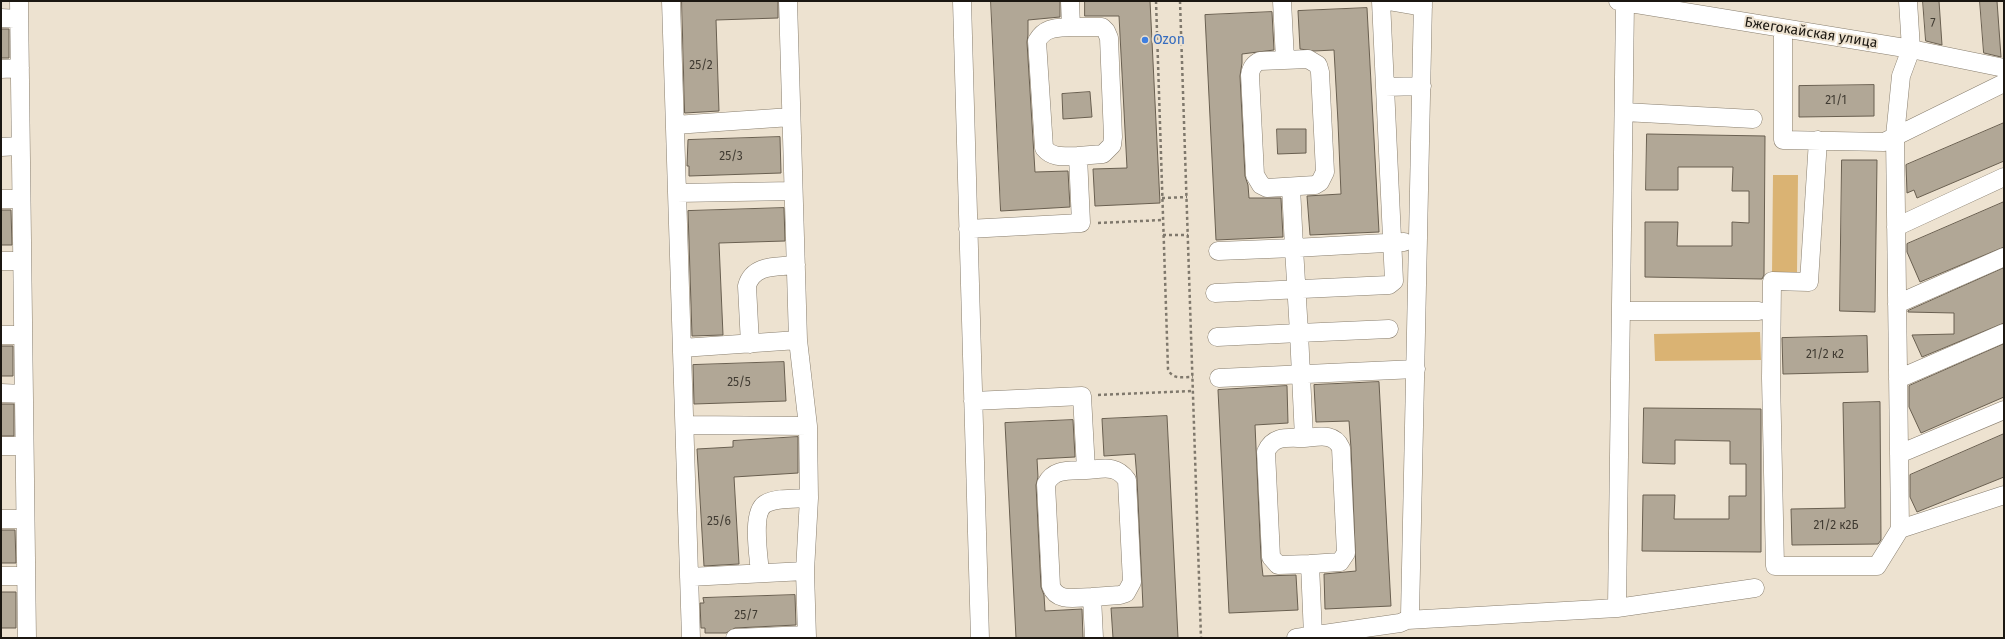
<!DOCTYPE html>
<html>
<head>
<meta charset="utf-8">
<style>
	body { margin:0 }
	#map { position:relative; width:2005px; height:639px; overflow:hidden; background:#ede2d0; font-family:"Fira Sans",sans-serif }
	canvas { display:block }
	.frame { position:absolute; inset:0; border:2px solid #1b1711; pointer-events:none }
</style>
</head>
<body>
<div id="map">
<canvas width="2005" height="639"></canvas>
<div class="frame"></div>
</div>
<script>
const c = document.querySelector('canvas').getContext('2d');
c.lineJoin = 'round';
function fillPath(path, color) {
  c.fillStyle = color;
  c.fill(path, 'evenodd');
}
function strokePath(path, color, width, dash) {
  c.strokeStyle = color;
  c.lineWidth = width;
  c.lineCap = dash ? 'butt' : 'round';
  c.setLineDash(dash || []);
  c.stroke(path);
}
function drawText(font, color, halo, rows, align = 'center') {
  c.font = font + ' "Fira Sans",sans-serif';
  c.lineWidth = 4;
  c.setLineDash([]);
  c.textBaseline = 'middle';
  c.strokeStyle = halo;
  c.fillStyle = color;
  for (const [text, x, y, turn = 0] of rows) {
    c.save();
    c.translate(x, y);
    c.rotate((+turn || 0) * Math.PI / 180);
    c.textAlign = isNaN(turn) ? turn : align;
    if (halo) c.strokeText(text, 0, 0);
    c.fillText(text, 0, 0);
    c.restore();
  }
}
fillPath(new Path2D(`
	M1773,175H1798L1797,274H1772Z
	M1760,332L1761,360L1655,361L1654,334Z`), '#dab373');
const building = new Path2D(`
	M682,1H778V18L716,20L719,111L685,113Z
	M991,1H1060V17L1028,20V35L1027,42L1035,172L1068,171L1070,207L1001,211Z
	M1085,1H1150L1160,203L1095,206L1093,169L1127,168L1119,16H1085Z
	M1923,1H1939L1942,45L1926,41Z
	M1980,1H1997L2001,57L1984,53Z
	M1367,8L1379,232L1310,235L1307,196L1341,194L1338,122L1334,50L1314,51L1300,49L1298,11Z
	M1272,12L1274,50L1242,54V63L1240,76L1245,176L1248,185L1249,198H1281L1283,237L1216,240L1205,15Z
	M1,29H9V58H1Z
	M1874,85V116L1799,117V86Z
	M1090,92L1092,117L1063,119L1062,94Z
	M2004,123V161L1917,198L1914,190L1907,193L1906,165Z
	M1277,129H1306V153L1278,154Z
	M1647,134L1765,136L1764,275L1762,279L1645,277V222H1678L1677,246H1732V222L1749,223V191H1732L1733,167H1678V190H1646Z
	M780,137L781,173L689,176V166H687L688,140Z
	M1842,160H1877L1875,312L1840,311Z
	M2004,202V247L1920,282L1907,252V244Z
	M784,208L785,241L719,243L723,335L692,336L688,211Z
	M1,210H11L12,245H1Z
	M2004,268V323L1922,357L1912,335L1954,334V313L1908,312V311Z
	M1867,336L1868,372L1783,374L1782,338Z
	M2004,344V397L1921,433L1909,407V386Z
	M1,346H13V376H1Z
	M784,362L786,401L694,404L693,365Z
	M1379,382L1391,606L1325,609L1324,574L1356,571L1351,448L1349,421L1316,422L1314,385Z
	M1287,386L1288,423L1255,425L1261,558L1263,576L1296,575L1298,610L1229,613L1218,390Z
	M1880,402L1881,540L1878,544L1792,545L1791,509L1845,508L1843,403Z
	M1,404H14V436H1Z
	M1644,408L1761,409V552L1642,551L1643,495H1675L1674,519H1729V496H1746V464H1730V441L1675,440V464L1643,463Z
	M1167,416L1178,638H1113L1111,608L1143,607L1137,479L1135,454L1104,456L1102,419Z
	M1073,420L1075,457L1037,459L1038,477L1036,485L1041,587L1044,595L1045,611L1082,609L1083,638H1016L1005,423Z
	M2004,434V477L1917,512L1910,497V475Z
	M798,437V473L734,477L739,564L704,566L697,449L733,447V441Z
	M1,530H15L16,563H1Z
	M1,592H16V628H1Z
	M795,595L796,625L735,628L726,633H705V628H701L700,603H704L703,598Z`);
fillPath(building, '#b1a796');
strokePath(building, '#695f50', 1);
const minor = new Path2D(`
	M19,1L27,638
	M671,1L691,638
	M788,1L798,340L808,426L809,498L805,571L807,638
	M962,1L980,638
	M1282,1L1285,60
	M1388,1L1423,7
	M1618,1L1911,49L2004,68
	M1908,1L1911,49L1901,76L1895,136L1900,529L2004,495
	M1,18L19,19
	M1071,27C1056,28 1045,27 1037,41L1044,148C1053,159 1065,156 1078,156
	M1783,29V140L1884,142L2004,83
	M1308,59L1318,65L1320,72L1325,172L1320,182L1315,185L1267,188L1261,185L1255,175L1250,75C1251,68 1253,64 1260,61Z
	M1,69L20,68
	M1385,87L1422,86
	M1624,112L1753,119
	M675,125L791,117
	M1818,140L1809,282L1772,281L1771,378L1775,566H1877L1900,529
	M1,147L20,146
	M1291,187L1294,248L1404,242
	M677,193L793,191
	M1,199H21
	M1896,227L2004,177
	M968,229L1081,223L1078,156L1103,154L1112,145L1113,137L1109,38L1106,31L1102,27H1071L1070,1
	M1218,251L1294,248L1299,333L1389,329
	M1,261H22
	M1215,293L1389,285L1394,281L1381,1
	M1897,304L2004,257
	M1621,311H1759
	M1,335H23
	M1217,337L1299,333L1304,438C1318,437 1334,432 1341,448L1346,553L1340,562L1310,564L1313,636
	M750,344L747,286C753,264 777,267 796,265
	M682,348L798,340
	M1219,378L1416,369
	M1898,379L2004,333
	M1,393L23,394
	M973,401L1082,396L1086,470C1103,469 1116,464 1127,480L1132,582L1126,593L1120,595L1092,597L1094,638
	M685,425L808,426
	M1304,438C1288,438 1273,435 1266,452L1271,557L1278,565L1310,564
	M1,446H24
	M1899,454L2004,410
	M1086,470C1070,471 1054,468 1046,484L1051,586C1057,603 1077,597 1092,597
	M1,519H25
	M760,573C759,558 751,513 765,504C776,497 796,499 809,498
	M1,576H26
	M689,577L805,571
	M1617,608L1755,588
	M1407,620L1617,608L1625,2
	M735,638L807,635
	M1296,638L1400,623L1407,620L1410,616L1423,1`);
strokePath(minor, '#887e6e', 19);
strokePath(new Path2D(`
	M1156,1L1168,369C1172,380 1183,377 1193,377
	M1180,1L1201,638
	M1162,198L1187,197
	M1098,223L1163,220
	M1163,235H1188
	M1098,395L1193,391`), '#7f786c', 2.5, [3, 3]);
strokePath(minor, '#fff', 18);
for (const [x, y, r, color] of [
	[1145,40,4,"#3f7fe0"]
]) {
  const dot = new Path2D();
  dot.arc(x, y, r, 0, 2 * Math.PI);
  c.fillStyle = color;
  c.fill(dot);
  strokePath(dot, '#ede2d0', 1.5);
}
drawText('12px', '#403b32', null, [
	["7",1933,24],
	["25/2",701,66],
	["21/1",1836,101],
	["25/3",731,157],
	["21/2 к2",1825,355],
	["25/5",739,383],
	["25/6",719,522],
	["21/2 к2Б",1836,526],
	["25/7",746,616]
]);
drawText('14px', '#1b1711', '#ede2d0', [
	["Бжегокайская улица",1811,33,9]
]);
drawText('14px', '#366cbe', '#ede2d0', [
	["Ozon",1153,40]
], 'left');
</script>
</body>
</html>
